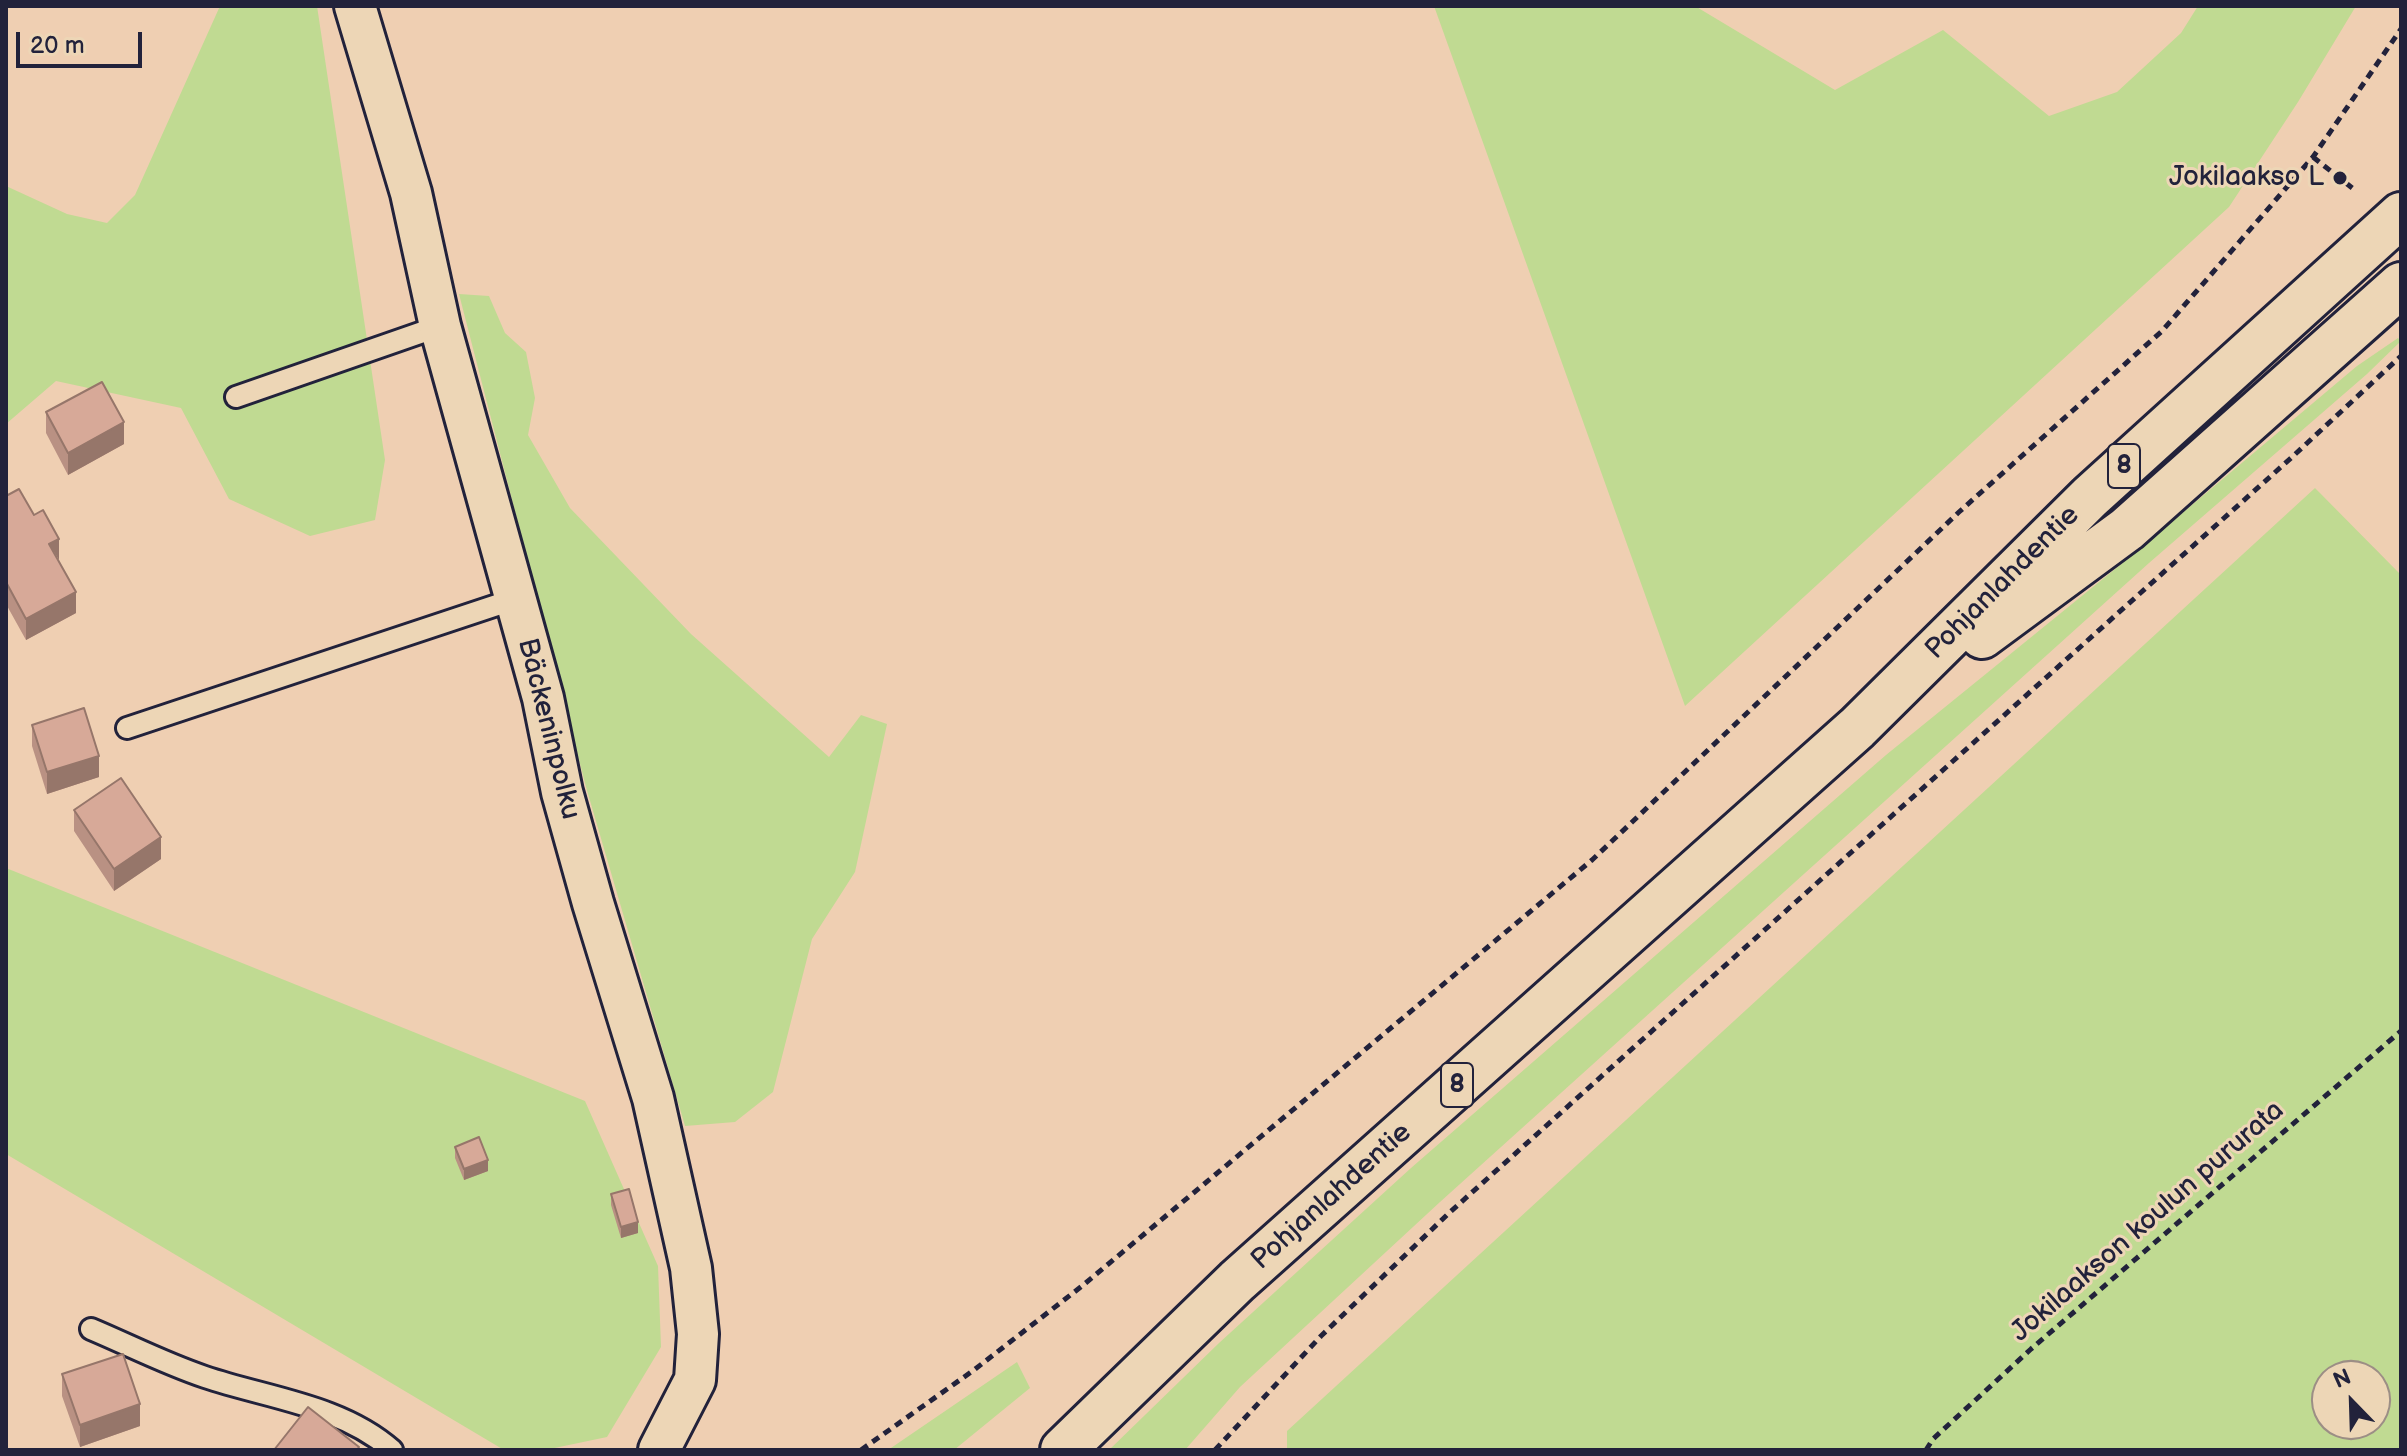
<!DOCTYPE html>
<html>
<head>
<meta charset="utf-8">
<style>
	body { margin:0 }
	#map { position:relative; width:2407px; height:1456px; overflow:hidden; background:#efcfb2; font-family:"Balsamiq Sans",sans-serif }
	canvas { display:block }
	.frame { position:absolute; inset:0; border:8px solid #22223b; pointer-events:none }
	.north { position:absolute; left:2311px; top:1360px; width:80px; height:80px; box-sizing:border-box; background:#edd6b6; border:2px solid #9c8e85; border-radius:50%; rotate:337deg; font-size:22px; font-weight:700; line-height:32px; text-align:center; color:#22223b }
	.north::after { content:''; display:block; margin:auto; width:28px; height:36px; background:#22223b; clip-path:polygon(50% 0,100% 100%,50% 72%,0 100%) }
	.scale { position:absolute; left:16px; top:32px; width:126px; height:36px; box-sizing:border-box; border:4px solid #22223b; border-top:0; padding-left:10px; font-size:24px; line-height:28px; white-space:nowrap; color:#22223b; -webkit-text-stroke:6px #edd6b6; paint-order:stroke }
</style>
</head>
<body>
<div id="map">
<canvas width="2407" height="1456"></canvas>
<div class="frame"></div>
<div class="north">N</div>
<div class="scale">20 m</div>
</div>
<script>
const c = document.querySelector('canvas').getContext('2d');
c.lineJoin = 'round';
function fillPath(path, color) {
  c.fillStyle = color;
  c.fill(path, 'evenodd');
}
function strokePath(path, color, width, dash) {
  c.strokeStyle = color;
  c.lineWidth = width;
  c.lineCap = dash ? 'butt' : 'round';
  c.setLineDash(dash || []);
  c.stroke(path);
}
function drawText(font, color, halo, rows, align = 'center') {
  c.font = font + ' "Balsamiq Sans",sans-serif';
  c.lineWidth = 6;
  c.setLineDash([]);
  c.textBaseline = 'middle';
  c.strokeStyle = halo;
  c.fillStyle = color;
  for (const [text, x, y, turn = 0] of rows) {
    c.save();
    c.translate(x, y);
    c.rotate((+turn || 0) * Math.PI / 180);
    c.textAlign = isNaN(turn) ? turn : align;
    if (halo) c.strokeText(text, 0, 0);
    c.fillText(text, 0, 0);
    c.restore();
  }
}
fillPath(new Path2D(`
	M220,6H317L385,460L375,520L310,536L229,499L181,408L56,381L6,424V186L67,214L107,223L135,195Z
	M1434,6H1695L1835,90L1943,30L2049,116L2117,92L2181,33L2198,6H2356L2298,102L2229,207L1685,706Z
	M459,294L489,296L505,333L526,352L535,398L528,435L570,508L691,634L829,757L861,715L887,724L855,872L812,939L773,1092L735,1122L685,1126L586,787Z
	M2398,338L2401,341L2367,374L2149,563L1440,1202L1240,1387L1185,1450H1109L1219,1343L1411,1168L1886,755L2136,552L2357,366Z
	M2315,488L2401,575V1450H1287V1431ZM2375,1376V1424H2327V1376Z
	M6,868L585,1101L658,1266L661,1347L607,1437L545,1450H504L6,1154Z
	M1017,1362L1030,1388L954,1450H888Z`), '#c0da92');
const service = new Path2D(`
	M236,397L440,326
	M127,728L515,599
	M91,1329C129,1345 166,1364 205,1377C267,1398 341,1405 392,1450`);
const minor = new Path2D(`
	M355,6L411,193L440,326L543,698L562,792L593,903L653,1098L691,1268L698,1334L695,1380L659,1450`);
const trunk = new Path2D(`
	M1982,636L2127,529L2401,285
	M1063,1450L1237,1281L1857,728L2090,497L2401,215`);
strokePath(service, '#22223b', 26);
strokePath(minor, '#22223b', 46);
strokePath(trunk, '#22223b', 50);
strokePath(new Path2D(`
	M2313,157L2356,191
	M861,1450L974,1370L1082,1286L1592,860L1959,512L2162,331L2313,157L2401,29
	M1215,1450L1321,1336L1449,1213L2291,458L2401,356
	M1926,1450L1933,1439L2031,1349L2401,1031`), '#22223b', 5, [8, 6]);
strokePath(service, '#edd6b6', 20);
strokePath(minor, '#edd6b6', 40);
strokePath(trunk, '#edd6b6', 44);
fillPath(new Path2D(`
	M46,412L124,444L68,475L46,433Z
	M6,496L59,561L76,613L26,640L6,604Z
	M32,725L99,777L47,794L32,746Z
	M74,810L161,859L114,891L74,831Z
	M455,1147L488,1171L464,1180L455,1158Z
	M611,1194L638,1233L621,1238L611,1205Z
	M62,1374L140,1426L80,1447L62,1396Z`), '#b99183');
fillPath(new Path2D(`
	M124,422V444L68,475V453Z
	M59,539V560L49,544Z
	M76,592V613L26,640V619Z
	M99,756V777L47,794V772Z
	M161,837V859L114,891V869Z
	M488,1160V1171L464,1180V1169Z
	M638,1222V1233L621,1238V1227Z
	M140,1404V1426L80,1447V1425Z`), '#96766a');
const building = new Path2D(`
	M102,382L124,422L68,453L46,412Z
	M19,489L34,515L43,510L59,539L49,544L76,592L26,619L6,582V496Z
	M84,708L99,756L47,772L32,725Z
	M121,778L161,837L114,869L74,810Z
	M479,1137L488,1160L464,1169L455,1147Z
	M629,1189L638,1222L621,1227L611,1194Z
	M123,1354L140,1404L80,1425L62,1374Z
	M308,1407L359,1447L357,1450H274Z`);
fillPath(building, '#d7a998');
strokePath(building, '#96766a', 2);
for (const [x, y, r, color] of [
	[2340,178,8,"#22223b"]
]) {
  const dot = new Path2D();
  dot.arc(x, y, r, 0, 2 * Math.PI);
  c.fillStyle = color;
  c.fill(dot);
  strokePath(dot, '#edd6b6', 3);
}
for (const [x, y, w] of [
	[2124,466,32],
	[1457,1085,32]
]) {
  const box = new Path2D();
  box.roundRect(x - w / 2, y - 22, w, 44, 6);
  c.fillStyle = '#edd6b6';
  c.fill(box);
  strokePath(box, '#22223b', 2);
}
drawText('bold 26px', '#22223b', null, [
	["8",2124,466],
	["8",1457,1085]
]);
drawText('28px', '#22223b', '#edd6b6', [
	["Jokilaakso L",2324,178]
], 'right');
drawText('28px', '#22223b', '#edd6b6', [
	["Pohjanlahdentie",2003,583,-45],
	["Bäckeninpolku",548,729,76],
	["Pohjanlahdentie",1332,1197,-42],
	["Jokilaakson koulun pururata",2148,1222,-41]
]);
</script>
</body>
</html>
